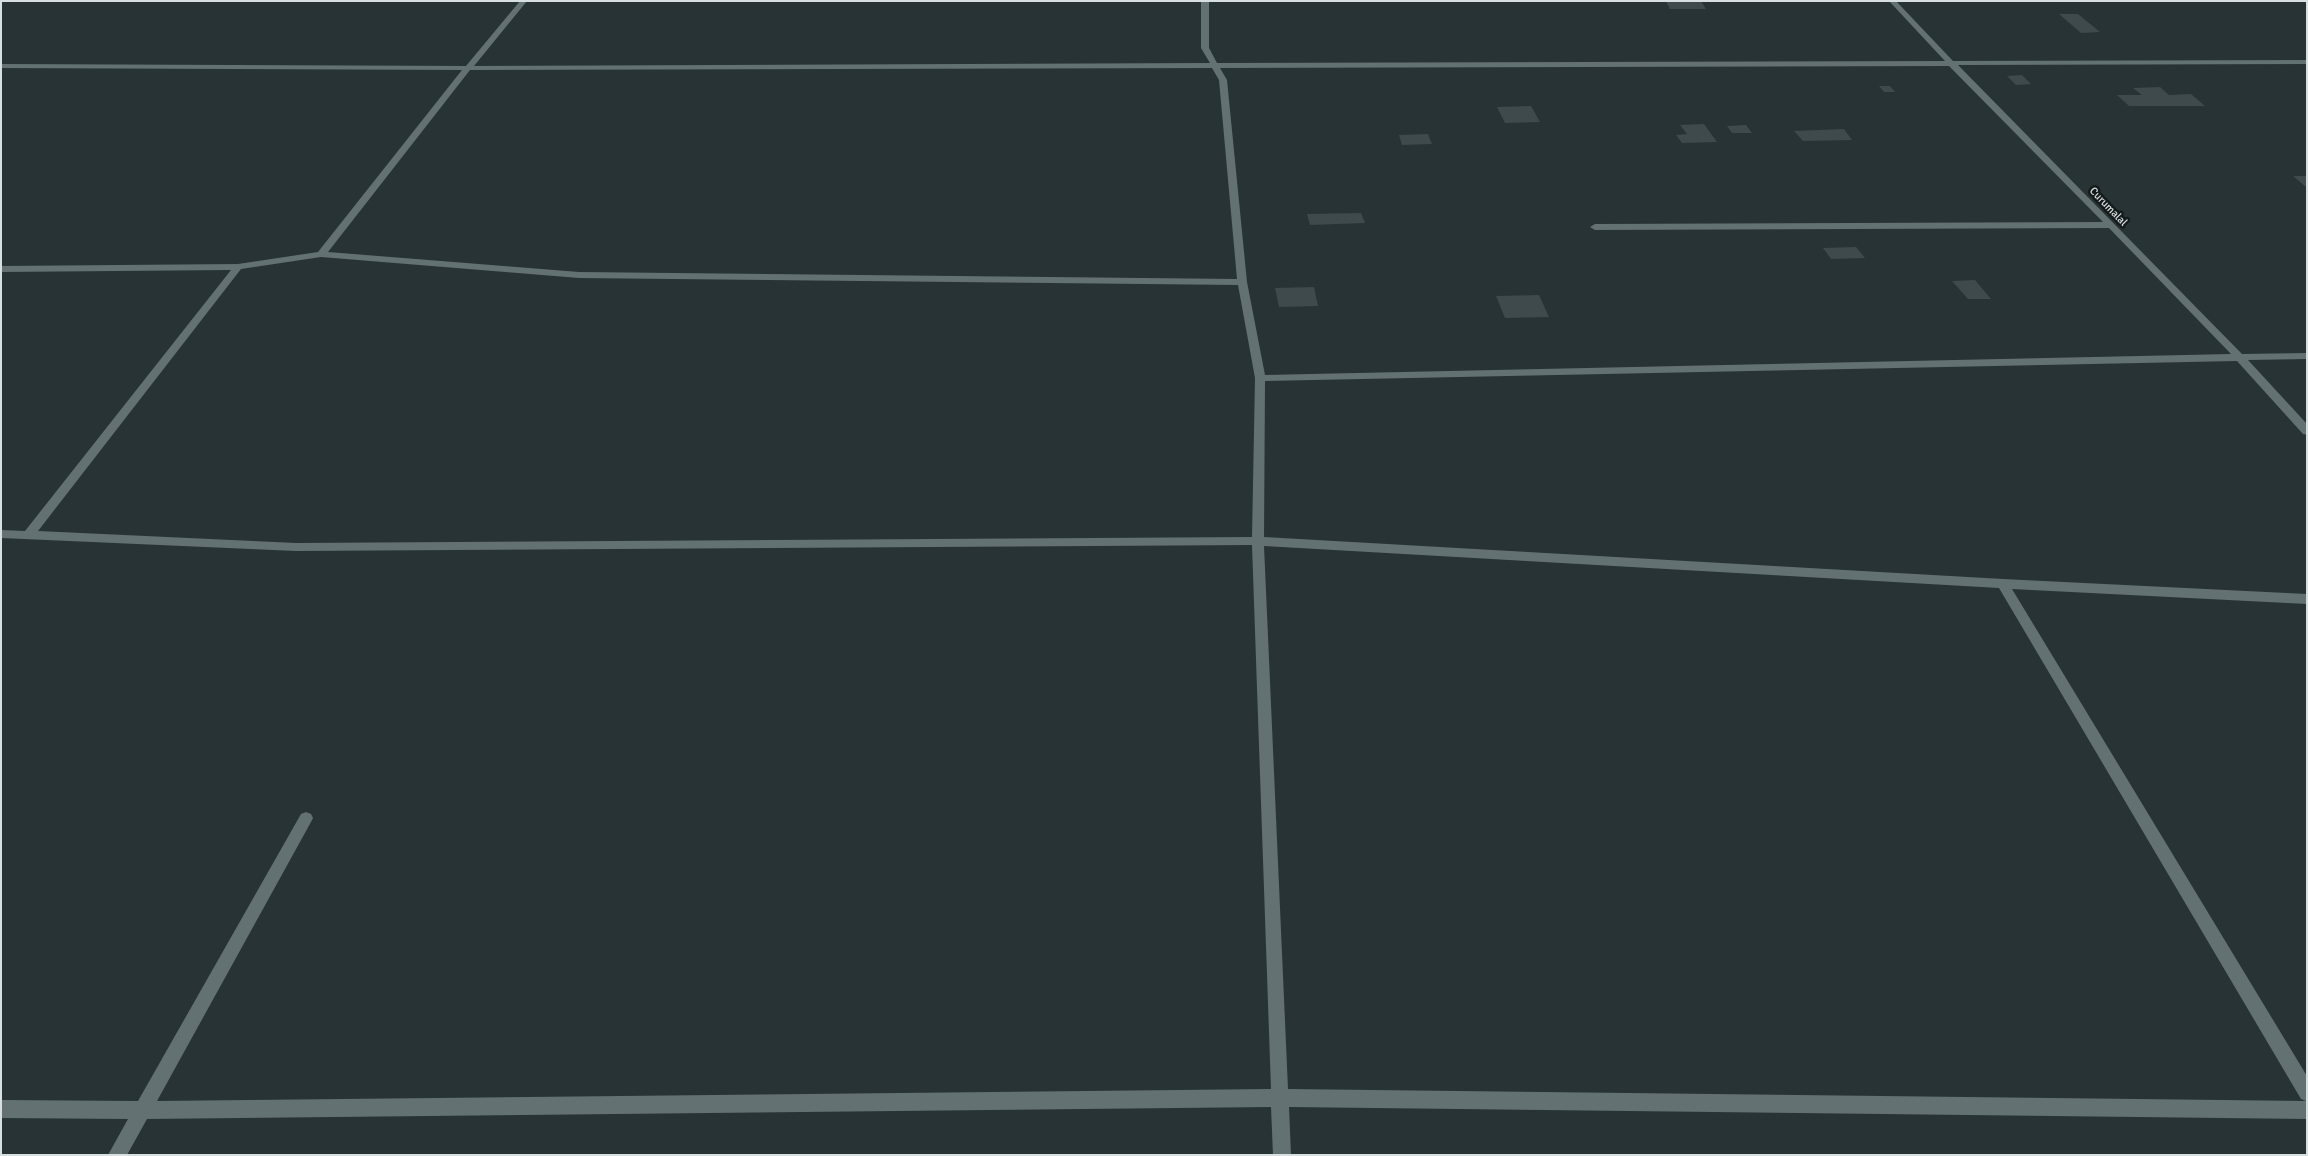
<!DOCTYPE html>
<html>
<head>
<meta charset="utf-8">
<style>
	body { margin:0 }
	#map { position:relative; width:2308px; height:1156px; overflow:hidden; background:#283335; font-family:Signika,sans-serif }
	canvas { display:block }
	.frame { position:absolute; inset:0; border:2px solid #d8dfe0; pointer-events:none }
</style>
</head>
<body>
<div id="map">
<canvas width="2308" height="1156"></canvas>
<div class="frame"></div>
</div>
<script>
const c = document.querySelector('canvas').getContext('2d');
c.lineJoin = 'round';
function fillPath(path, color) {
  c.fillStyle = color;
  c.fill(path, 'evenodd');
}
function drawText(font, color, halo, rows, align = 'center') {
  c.font = font + ' Signika,sans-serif';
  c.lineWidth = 5;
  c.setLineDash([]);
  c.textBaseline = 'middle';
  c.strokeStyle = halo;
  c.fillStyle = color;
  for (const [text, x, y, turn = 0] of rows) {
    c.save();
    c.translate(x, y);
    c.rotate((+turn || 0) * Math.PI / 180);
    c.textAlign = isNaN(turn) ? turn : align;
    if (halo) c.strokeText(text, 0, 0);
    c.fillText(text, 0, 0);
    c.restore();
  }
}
fillPath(new Path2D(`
	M1666,1H1701L1706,9H1670Z
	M2059,14H2078L2100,32L2081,33Z
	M2022,75L2031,84L2016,85L2007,76Z
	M1879,86H1890L1895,92H1884Z
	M2160,87L2169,95L2191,94L2205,106H2129L2117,95H2142L2133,88Z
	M1531,106L1540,122L1505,123L1497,107Z
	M1704,124L1717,142L1682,143L1676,135L1687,134L1680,125Z
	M1746,125L1752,133H1732L1727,126Z
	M1844,129L1852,140L1803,141L1794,131Z
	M1428,134L1432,144L1402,145L1399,135Z
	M2293,176H2307V188Z
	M1361,213L1365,223L1310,225L1307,214Z
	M1856,247L1865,258L1831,259L1823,248Z
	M1975,280L1991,299H1968L1952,281Z
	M1314,287L1318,306L1279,307L1275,288Z
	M1539,295L1549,317L1505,318L1496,296Z`), '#3e4a4b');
fillPath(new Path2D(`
	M520,1H527L474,66L1210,63L1201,48V1H1209V48L1217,63L1945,61L1889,1H1896L1953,61L2307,60V64L1958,65L2242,354L2307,353V359L2248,360L2307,424V435L2303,434L2237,361L1265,381L1264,537L2003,579L2307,594V604L2012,589L2307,1076V1119L1289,1107L1291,1155H1273L1271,1107L147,1119L127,1155H108L128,1119L1,1118V1100L138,1101L301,814L306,812L311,814L313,818L311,822L157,1101L1271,1089L1252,545L296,551L1,538V530L25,531L231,270L1,272V266L238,264L318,252L462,70L1,68V64L466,66ZM1949,66L2103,222L1595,224L1590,227L1595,230L2109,228L2231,354L1265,375L1247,282L1227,80L1220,68ZM1212,68L1219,80L1237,279L579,272L328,252L470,70ZM321,257L579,278L1238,285L1255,378L1252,537L296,543L38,531L241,269ZM1264,546L1999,588L2301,1099L2306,1101L1288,1089Z`), '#647173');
drawText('11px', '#d8dfe0', '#151a1b', [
	["Curumalal",2108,207,46]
]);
</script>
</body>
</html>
